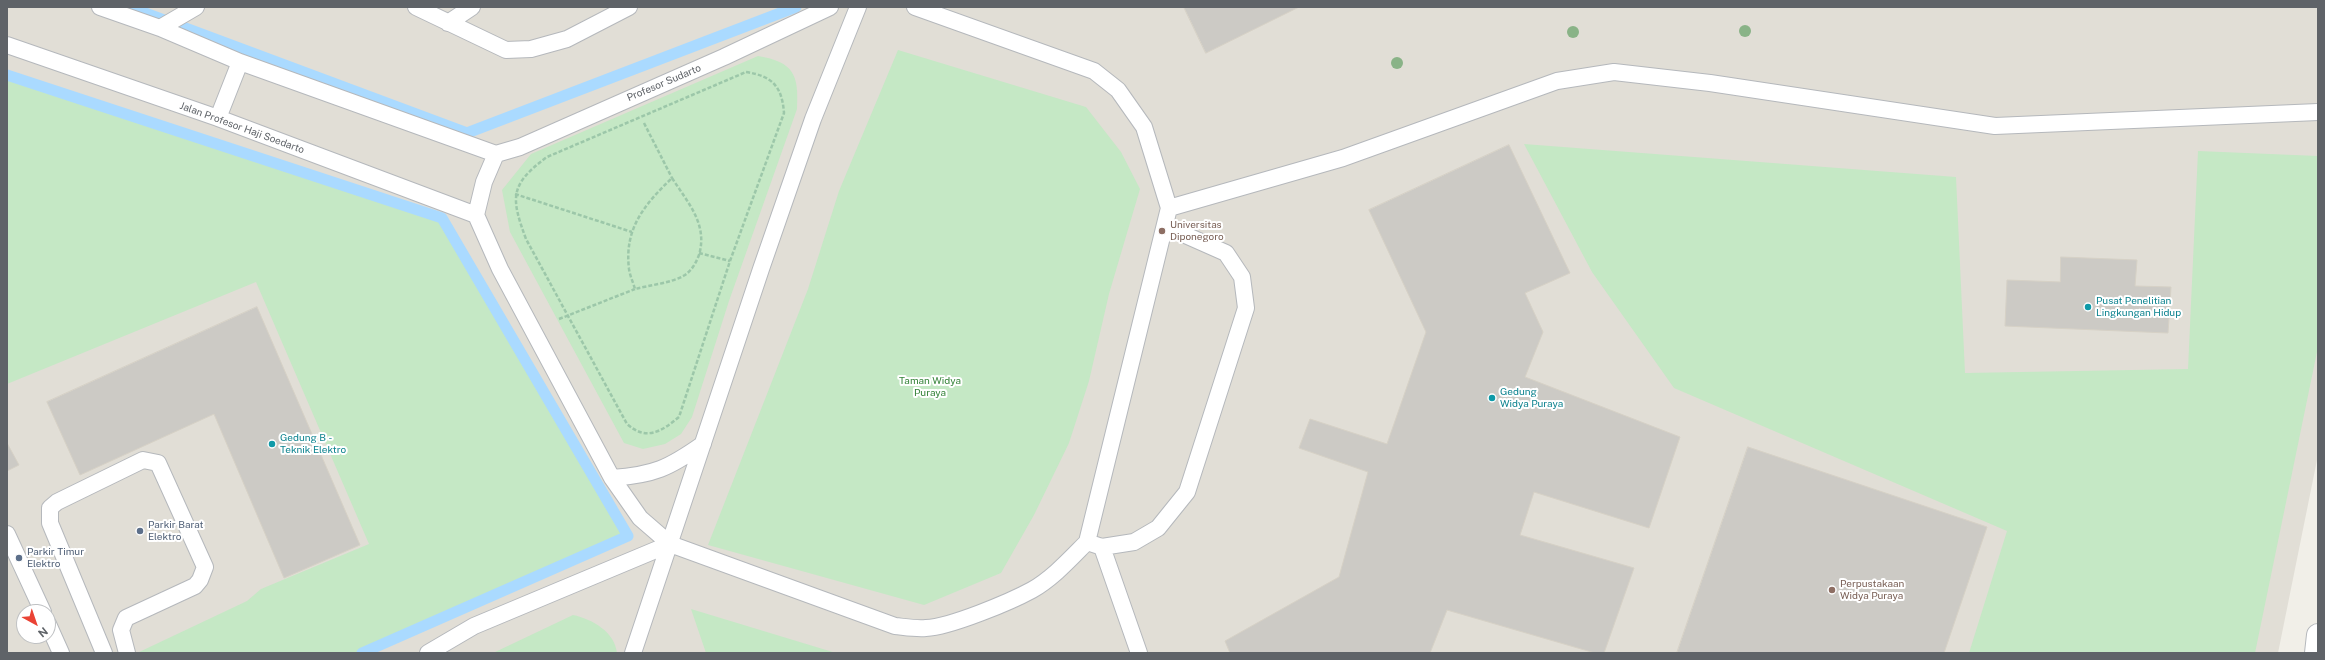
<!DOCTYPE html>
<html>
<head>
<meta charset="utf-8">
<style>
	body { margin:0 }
	#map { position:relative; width:2325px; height:660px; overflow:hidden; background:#f1efe8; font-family:"Public Sans",sans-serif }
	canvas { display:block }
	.frame { position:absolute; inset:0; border:8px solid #5f6368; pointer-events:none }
	.north { position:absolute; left:16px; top:604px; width:40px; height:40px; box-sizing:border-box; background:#fff; border:1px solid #bfc1c3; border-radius:50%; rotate:140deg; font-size:11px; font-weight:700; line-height:16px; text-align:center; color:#5f6368 }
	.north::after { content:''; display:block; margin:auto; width:14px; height:18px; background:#ea4335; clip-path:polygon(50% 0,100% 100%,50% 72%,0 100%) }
</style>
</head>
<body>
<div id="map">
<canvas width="2325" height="660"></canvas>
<div class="frame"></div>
<div class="north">N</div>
</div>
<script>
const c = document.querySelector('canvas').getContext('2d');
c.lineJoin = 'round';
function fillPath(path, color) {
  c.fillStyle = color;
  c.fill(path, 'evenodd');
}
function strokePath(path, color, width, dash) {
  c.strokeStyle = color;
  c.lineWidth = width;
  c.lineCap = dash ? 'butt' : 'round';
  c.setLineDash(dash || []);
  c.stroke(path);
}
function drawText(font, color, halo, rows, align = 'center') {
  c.font = font + ' "Public Sans",sans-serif';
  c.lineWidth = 4;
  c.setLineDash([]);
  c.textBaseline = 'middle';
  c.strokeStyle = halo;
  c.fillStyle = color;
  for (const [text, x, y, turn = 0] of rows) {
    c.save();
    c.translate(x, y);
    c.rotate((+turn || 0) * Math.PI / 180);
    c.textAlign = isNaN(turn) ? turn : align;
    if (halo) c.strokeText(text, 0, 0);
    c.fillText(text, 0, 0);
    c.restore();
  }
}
fillPath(new Path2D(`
	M7,7H2318V455L2278,653H7ZM24,612H48V636H24Z`), '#e1ded6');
fillPath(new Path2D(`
	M898,50L1086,107L1121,152L1140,189L1109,294L1089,381L1069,443L1034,515L1001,573L924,605L708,545L808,289L839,191Z
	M758,56C794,62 799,75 797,109L729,301L692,417L681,434L665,444L643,449L624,443L510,232L502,190L531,154Z
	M7,75L442,218L628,536L362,653H137L247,601L261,589L369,544L256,282L7,384Z
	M1524,144L1956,177L1965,373L2188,369L2198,151L2318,156V347L2255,653H1969L2007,531L1674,388L1592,272Z
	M691,609L836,653H706Z
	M573,615C592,619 615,632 617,653H493Z`), '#c5e8c5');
strokePath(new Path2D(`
	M129,7L467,133L796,7
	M7,75L442,218L628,536L362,653`), '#aadaff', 11);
const building = new Path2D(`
	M1184,7H1299L1206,53Z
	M1509,145L1570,273L1525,293L1543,332L1525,377L1680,437L1649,528L1534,492L1520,535L1634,568L1604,653H1595L1447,610L1430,653H1230L1225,641L1339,577L1368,472L1299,448L1310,419L1387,444L1426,332L1369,210Z
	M2061,257L2137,260L2135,286L2171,287L2168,333L2005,326L2007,280L2060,282Z
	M257,307L360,545L284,578L214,414L80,475L47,402Z
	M7,443L19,465L7,471Z
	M1748,447L1987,527L1944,653H1677Z`);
fillPath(building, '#cccac5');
strokePath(building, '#d6d1c6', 1);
const service = new Path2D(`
	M100,7L160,28L240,62L496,154
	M416,7L506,50L531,49L567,39L629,7
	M448,23L472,7
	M160,28L196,7
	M7,45L218,118L476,215
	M218,118L240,62
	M496,154L484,182L476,215L500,269L612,478L640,518L670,544L895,626C905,627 916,629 926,628C950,627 1010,602 1032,590C1053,578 1070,559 1087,542L1169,208L1144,127L1118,90L1094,71L915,7
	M496,154L520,147L724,57L830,7
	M1169,208L1343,158L1557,81L1614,72L1710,83L1995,126L2318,112
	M612,478C654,475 669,468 703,444
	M7,534L43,612
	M1087,542L1102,547L1134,542L1158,528L1187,492L1246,308L1242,277L1226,253L1165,226
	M1102,547L1139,653
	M48,624L61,653
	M104,653L50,523V508L57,502L143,460L158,463L205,567L200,580L195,586L126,618L121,630L127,653
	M428,653L474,626L670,544
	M633,653L761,269L813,119L858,7`);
const tertiary = new Path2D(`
	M2316,653L2318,635`);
strokePath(service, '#b5b8bc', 18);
strokePath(tertiary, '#b5b8bc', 24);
strokePath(new Path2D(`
	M746,72C772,76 782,86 784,113L730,261L679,417C661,432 646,441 627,424L526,239C511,198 509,185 547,157Z
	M644,123L672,178
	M672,178C688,203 708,224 699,255C696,263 692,270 685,275C672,283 650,285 635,289C633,282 630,276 629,269C624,228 645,204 672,178Z
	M515,194L632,232
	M699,253L730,261
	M559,319L635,289`), '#9cc7a9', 2.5, [4, 2]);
strokePath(service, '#fff', 16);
strokePath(tertiary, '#fff', 22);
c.fillStyle = '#89b387';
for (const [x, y] of [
	[1745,31],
	[1573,32],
	[1397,63]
]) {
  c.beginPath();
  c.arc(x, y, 6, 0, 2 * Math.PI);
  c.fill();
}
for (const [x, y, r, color] of [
	[1162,231,4,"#8d6e63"],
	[2088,307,4,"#0f9aa8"],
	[1492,398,4,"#0f9aa8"],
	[272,444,4,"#0f9aa8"],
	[140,531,4,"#5c6f8a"],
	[19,558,4,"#5c6f8a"],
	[1832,590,4,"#8d6e63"]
]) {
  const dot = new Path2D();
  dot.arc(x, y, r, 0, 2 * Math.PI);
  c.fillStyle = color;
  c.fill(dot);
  strokePath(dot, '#fff', 1.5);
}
drawText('10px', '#5f6368', '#fff', [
	["Profesor Sudarto",664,83,-23],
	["Jalan Profesor Haji Soedarto",242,128,20]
]);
drawText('10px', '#785e54', '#fff', [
	["Universitas",1170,225],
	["Diponegoro",1170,237],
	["Perpustakaan",1840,584],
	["Widya Puraya",1840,596]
], 'left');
drawText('10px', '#0d838f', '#fff', [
	["Pusat Penelitian",2096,301],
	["Lingkungan Hidup",2096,313],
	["Gedung",1500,392],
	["Widya Puraya",1500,404],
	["Gedung B -",280,438],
	["Teknik Elektro",280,450]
], 'left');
drawText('10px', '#348238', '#fff', [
	["Taman Widya",930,381],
	["Puraya",930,393]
]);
drawText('10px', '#4e5e75', '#fff', [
	["Parkir Barat",148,525],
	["Elektro",148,537],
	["Parkir Timur",27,552],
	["Elektro",27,564]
], 'left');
</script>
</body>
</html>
